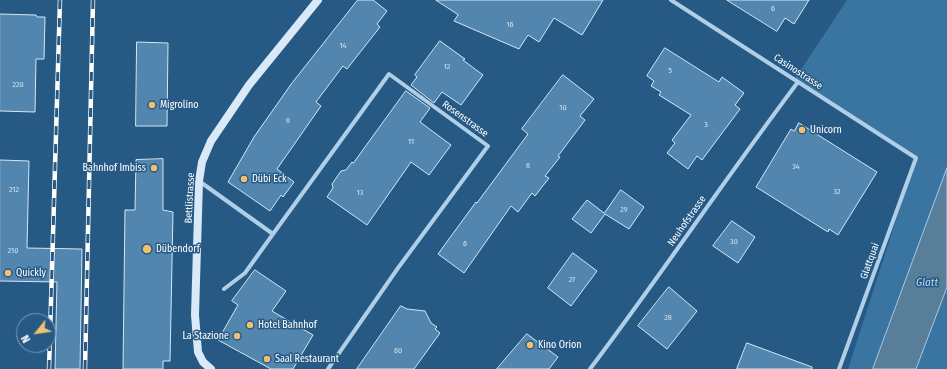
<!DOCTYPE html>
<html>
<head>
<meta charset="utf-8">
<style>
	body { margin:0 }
	#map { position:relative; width:947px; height:369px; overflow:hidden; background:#265a84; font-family:"Fira Sans Condensed",sans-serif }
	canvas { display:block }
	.north { position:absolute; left:16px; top:313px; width:40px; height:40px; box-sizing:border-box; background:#265a84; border:1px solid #7d9cb5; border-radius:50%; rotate:240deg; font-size:11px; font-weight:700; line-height:16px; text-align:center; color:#fff }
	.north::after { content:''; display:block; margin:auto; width:14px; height:18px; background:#f1be74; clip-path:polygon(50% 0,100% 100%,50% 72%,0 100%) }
</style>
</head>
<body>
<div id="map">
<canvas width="947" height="369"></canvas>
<div class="north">N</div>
</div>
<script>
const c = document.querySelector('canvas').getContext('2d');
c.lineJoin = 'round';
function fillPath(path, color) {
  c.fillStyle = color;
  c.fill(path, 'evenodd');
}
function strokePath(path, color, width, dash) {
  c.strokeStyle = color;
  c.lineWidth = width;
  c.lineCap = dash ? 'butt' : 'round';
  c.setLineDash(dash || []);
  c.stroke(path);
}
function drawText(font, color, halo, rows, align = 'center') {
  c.font = font + ' "Fira Sans Condensed",sans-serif';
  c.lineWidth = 3;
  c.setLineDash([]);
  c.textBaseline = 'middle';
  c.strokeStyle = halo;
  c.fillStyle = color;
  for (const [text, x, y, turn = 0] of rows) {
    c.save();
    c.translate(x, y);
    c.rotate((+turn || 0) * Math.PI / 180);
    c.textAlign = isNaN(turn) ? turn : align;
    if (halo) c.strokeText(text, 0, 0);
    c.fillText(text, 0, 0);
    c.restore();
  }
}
fillPath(new Path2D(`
	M847,0H947V369H848L916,158L794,80Z`), '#3a74a1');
const water = new Path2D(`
	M947,168V287L916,369H873Z`);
fillPath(water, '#597e9a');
strokePath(water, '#a4cce8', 1);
const building = new Path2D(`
	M358,0H373L387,11L377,24L380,27L347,69L343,66L316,102L321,106L277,169L294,182L283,197L281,195L270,211L228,182L254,137L292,83Z
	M436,0H603L582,35L554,18L539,42L528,35L519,49L454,21L458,15Z
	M727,0H809L794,24L785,18L777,31Z
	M0,14L36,15L37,17H45L44,59H36L35,112L0,111Z
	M440,41L465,59L463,60L483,75L461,105L442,92L434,103L411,85L417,77L415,75Z
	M137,42L168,43L167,126H136Z
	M665,48L719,82L722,77L744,93L735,105L740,109L702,160L697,156L688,169L667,153L675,143L672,140L691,115L659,95L661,92L651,86L654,81L647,76Z
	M563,75L594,99L580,116L585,120L558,156L560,157L545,176L549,178L535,196L532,193L518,212L511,206L464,273L438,254L476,202L477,203L528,134L522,129Z
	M406,91L430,108L420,122L451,145L429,175L411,162L367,225L327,197L333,188L332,184L341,171L346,170L352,162L353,163Z
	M799,123L877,172L838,235L829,229L828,232L756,187L791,129L794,131Z
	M163,159V210L173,212L170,361H163V369H123L125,210H135L136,160Z
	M0,160L29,161L27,248L82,249L80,369H55L57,282L0,281Z
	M621,190L644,207L629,229L605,214L591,233L572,219L587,200L604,213Z
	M732,221L755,237L738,263L713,246Z
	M573,253L597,271L571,306L548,288Z
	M255,270L286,291L272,311L313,335L293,369H271L218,340L238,305L232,301Z
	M669,287L697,311L667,349L638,326Z
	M401,306L407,309L425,311L431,323L437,327L435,329L440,333L414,369H357Z
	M527,334L558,357L549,369H497Z
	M747,343L812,367V369H737Z`);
fillPath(building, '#5286ae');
strokePath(building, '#d3e7f6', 1);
strokePath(new Path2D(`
	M671,0L916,158L839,369
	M199,181L273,234L245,273L224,289
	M273,234L389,74L488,146L398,268L328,369
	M590,369C661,275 727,176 798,82`), '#afcfe8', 4);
strokePath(new Path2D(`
	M211,369L203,362L198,352L195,315L199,181L202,162L211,141L249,85L318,0`), '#d9e9f7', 8);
const rail = new Path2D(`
	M49,369L60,0
	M85,369L93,0`);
strokePath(rail, '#fff', 4.5);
strokePath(rail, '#265a84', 3, [9]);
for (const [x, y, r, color] of [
	[152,105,4,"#f1be74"],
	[802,130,4,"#f1be74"],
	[154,168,4,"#f1be74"],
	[244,179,4,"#f1be74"],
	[147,249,5,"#f1be74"],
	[8,273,4,"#f1be74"],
	[250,325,4,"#f1be74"],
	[237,336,4,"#f1be74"],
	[530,345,4,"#f1be74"],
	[267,359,4,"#f1be74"]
]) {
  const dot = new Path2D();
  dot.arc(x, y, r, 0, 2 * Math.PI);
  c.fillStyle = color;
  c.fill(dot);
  strokePath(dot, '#265a84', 1.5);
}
drawText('8px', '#d4e1eb', null, [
	["6",773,9],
	["16",510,25],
	["14",343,46],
	["12",447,67],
	["5",670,71],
	["220",18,85],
	["10",563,108],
	["8",288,121],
	["3",706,125],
	["11",411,142],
	["8",528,166],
	["34",796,167],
	["212",14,190],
	["32",837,192],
	["13",360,193],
	["29",624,210],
	["30",734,242],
	["6",465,244],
	["210",13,251],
	["27",572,280],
	["28",668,318],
	["60",398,351]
]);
drawText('10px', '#fff', '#265a84', [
	["Casinostrasse",798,72,33],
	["Rosenstrasse",465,119,36],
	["Bettlistrasse",190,198,-87],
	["Neuhofstrasse",687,221,-55],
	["Glattquai",870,261,-70]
]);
drawText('10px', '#fff', '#265a84', [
	["Migrolino",160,105],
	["Unicorn",810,130],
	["Bahnhof Imbiss",146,168,"right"],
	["Dübi Eck",252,179],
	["Dübendorf",156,249],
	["Quickly",16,273],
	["Hotel Bahnhof",258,325],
	["La Stazione",229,336,"right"],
	["Kino Orion",538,345],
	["Saal Restaurant",275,359]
], 'left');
drawText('italic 11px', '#bbd9ef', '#265a84', [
	["Glatt",927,283]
]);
</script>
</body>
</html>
